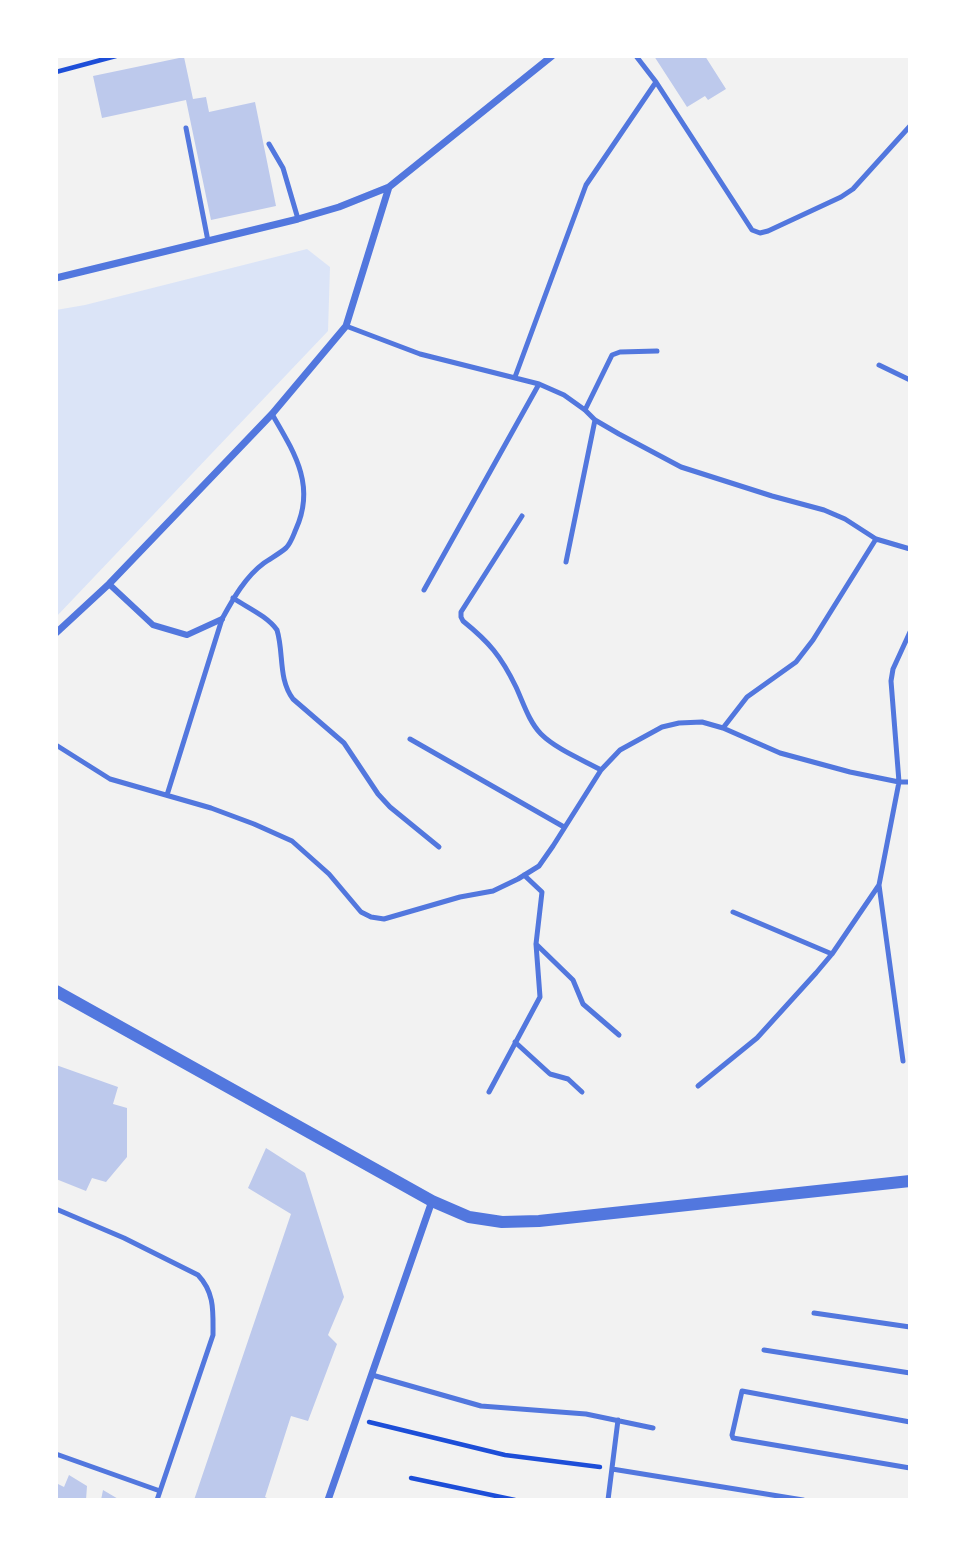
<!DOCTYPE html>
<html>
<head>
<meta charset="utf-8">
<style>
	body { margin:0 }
	#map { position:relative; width:966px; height:1556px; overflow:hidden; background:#f2f2f2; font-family:Roboto,sans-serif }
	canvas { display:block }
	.frame { position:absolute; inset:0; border:58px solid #fff; pointer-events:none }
</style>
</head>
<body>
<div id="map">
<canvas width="966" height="1556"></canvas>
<div class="frame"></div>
</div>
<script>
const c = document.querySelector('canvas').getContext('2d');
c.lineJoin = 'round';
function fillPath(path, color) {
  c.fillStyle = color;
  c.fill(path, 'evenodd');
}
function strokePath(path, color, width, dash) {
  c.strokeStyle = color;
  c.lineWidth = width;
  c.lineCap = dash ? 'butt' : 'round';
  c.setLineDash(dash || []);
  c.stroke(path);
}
fillPath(new Path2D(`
	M307,249L330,267L328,331L56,617V310L85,305Z`), '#dbe4f7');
fillPath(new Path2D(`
	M654,56H705L726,89L708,100L705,96L687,107Z
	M184,57L193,99L206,97L209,112L255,102L276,206L211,220L186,100L102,118L93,76Z
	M56,1065L118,1087L113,1104L127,1108V1157L106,1182L92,1178L86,1191L56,1179Z
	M266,1148L305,1173L344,1297L328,1335L337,1344L308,1421L291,1416L265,1497L271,1500H194L291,1214L248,1188Z
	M69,1475L87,1486L86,1500H56V1483L64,1487Z
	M103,1490L120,1500H101Z`), '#bdc9ec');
strokePath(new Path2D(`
	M56,72L116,56
	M369,1422L505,1455L600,1467
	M411,1478L515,1500`), '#1d4ed8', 4.5);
strokePath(new Path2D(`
	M636,56L656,82L752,230L760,233L768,231L841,197L853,189L910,126
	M186,128L208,241
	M269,144L283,168L298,219
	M346,326L420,354L539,384L564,395L585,410L595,420L619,434L681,467L772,496L824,510L845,519L876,539L910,549
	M879,365L910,380
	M515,377L586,185L656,82
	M585,410L612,355L620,352L657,351
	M522,516L461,612V617L463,621C489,642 501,656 516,687C523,702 529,722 541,734C556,749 583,760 601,770
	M566,562L595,420
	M424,590L539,384
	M233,598C248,608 267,616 277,630C284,653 278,679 293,699L344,743L378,794L390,807L439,847
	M723,728L780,753L850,772L899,782H910
	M410,739L564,827
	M56,745L110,779L211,808L254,824L292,841L329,874L361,912L371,917L384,919L460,897L493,891L518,879L539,866L553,846L601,770L620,750L662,727L679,723L702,722L723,728L747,697L796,662L813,640L876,539
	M167,795L222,619C233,599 245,577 264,563C271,558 279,554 286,548C291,543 293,536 296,529C316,485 294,452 272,414
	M733,912L832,954
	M536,944L573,980L583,1004L619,1035
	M515,1042L550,1074L568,1079L582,1092
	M903,1061L879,885L899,782L891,681L893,669L910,632
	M698,1086L757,1038L816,973L832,954L879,885
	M489,1092L540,997L536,944L542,892L524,875
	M56,1209L124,1238L198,1275C215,1293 213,1312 213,1335L157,1500
	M814,1313L910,1327
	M764,1350L910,1373
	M372,1375L481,1406L586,1414L653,1428
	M910,1422L742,1391L732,1435L733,1438L910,1468
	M56,1454L160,1491
	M612,1469L803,1500
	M608,1500L618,1420`), '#5277de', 5);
strokePath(new Path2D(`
	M109,584L153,625L187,635L222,619`), '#5277de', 6);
strokePath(new Path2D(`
	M56,278L298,219L339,207L389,187L552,56
	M56,633L109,584L272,414L346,326L389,187
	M328,1500L432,1201`), '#5277de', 7);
strokePath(new Path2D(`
	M56,991L432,1201L469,1217L502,1222L539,1221L910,1181`), '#5277de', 12);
</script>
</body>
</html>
